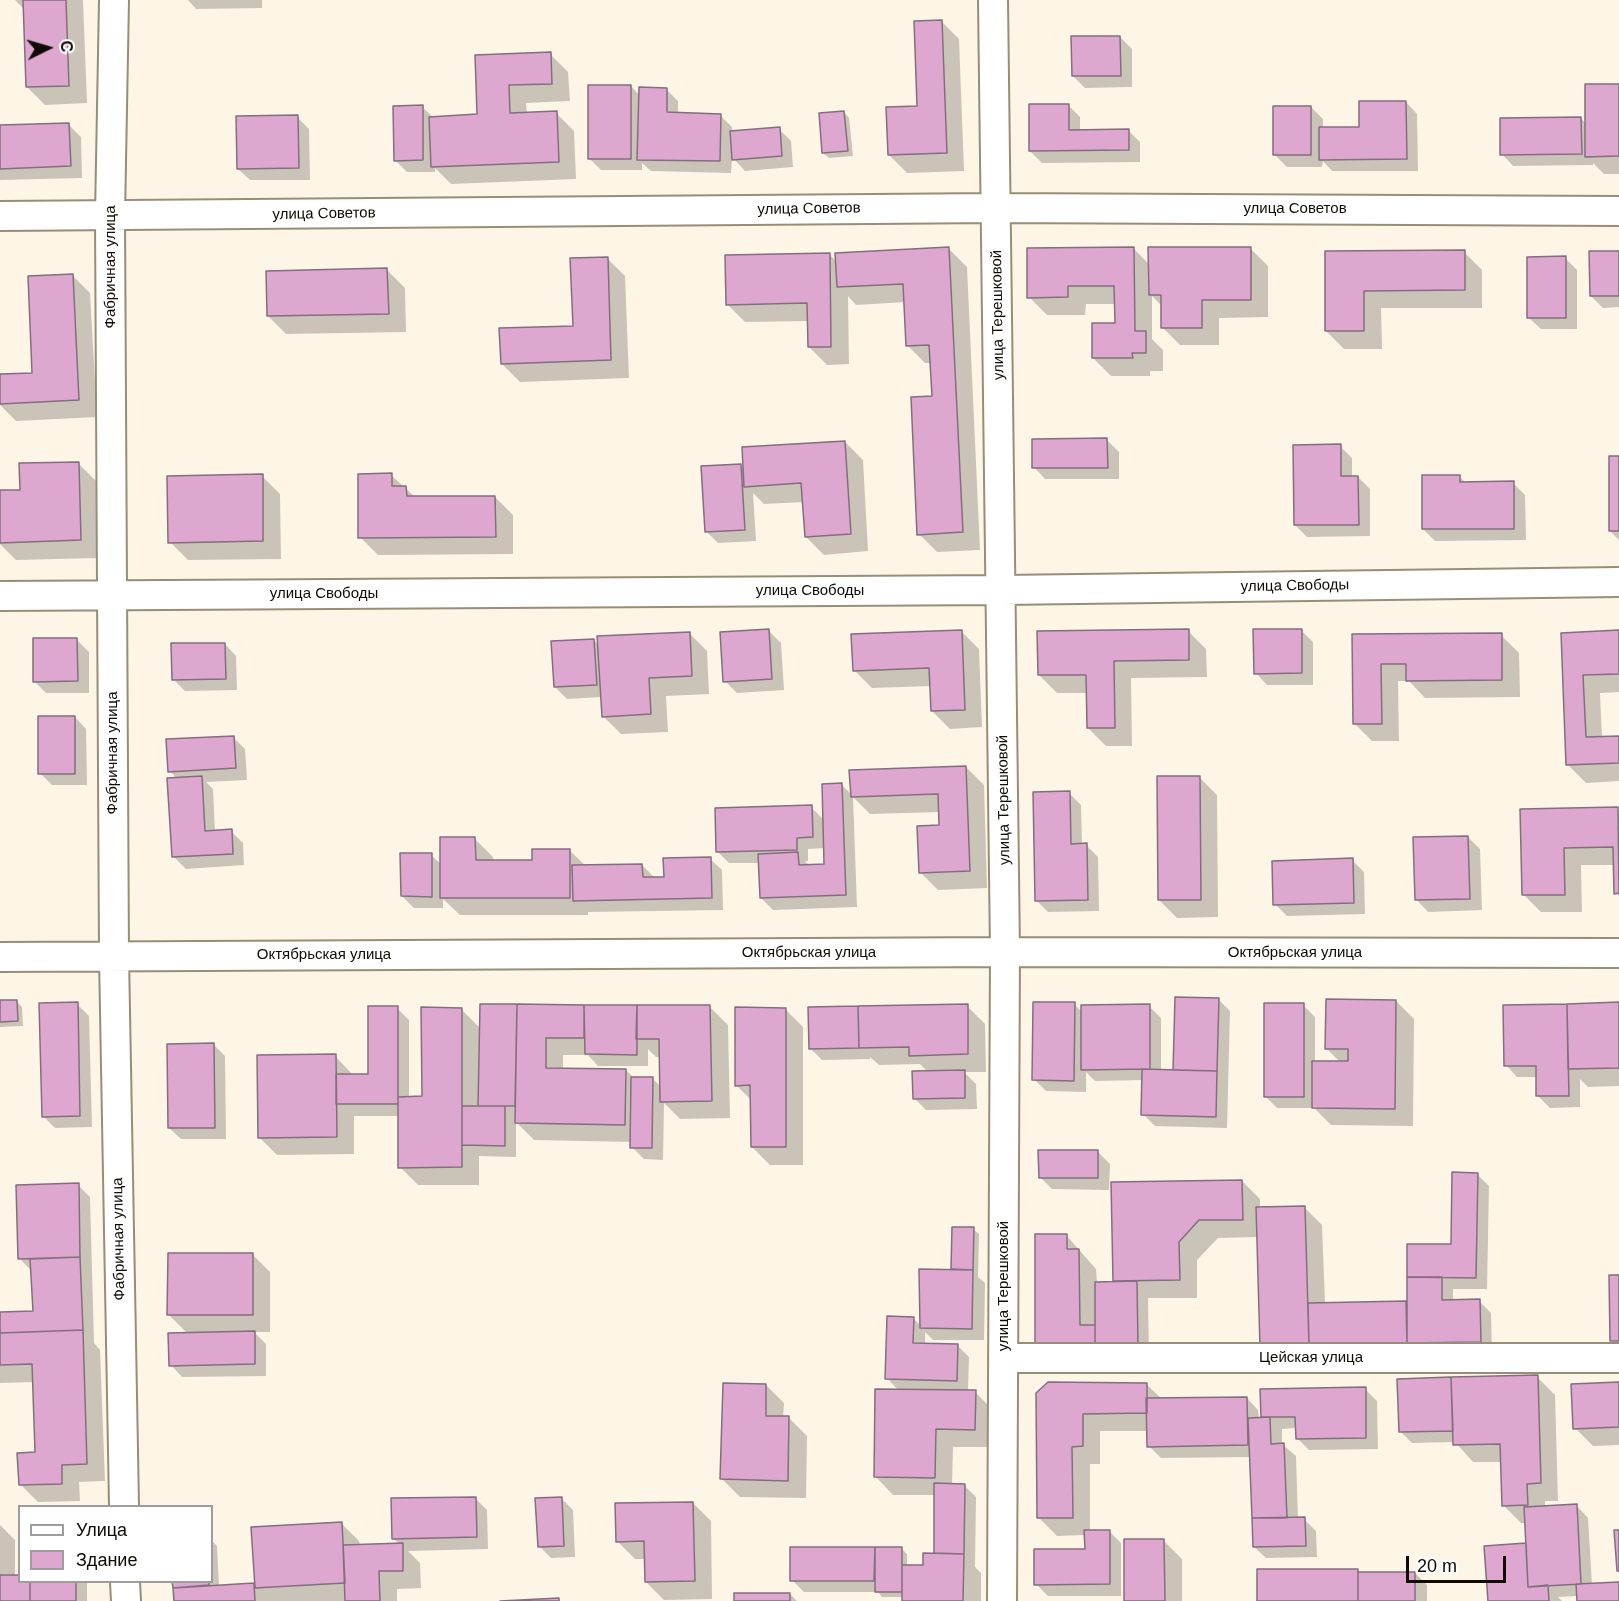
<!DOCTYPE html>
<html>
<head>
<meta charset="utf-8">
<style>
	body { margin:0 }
	#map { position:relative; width:1619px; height:1601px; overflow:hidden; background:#fdf6e7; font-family:Arial,sans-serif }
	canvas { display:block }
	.legend { position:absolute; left:18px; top:1505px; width:195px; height:78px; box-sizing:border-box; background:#fff; border:2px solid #9f9d9b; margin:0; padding:8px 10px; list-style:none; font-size:18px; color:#0f0b04 }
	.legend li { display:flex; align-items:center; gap:12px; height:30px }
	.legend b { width:30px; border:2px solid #9f9d9b }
	.north { position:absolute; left:18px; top:18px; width:60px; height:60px; -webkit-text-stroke:4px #fff; paint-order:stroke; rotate:85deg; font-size:16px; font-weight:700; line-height:24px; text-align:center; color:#0f0b04 }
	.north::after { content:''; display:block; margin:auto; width:21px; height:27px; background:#0f0b04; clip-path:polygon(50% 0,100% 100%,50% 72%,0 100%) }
	.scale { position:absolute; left:1406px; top:1556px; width:100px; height:27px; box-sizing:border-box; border:3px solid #0f0b04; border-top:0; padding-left:8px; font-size:18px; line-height:21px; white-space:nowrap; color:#0f0b04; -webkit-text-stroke:4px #fff; paint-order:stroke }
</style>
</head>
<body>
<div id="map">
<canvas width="1619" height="1601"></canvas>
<ul class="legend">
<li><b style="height:8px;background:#fff"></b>Улица</li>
<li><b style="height:16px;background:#dda7cf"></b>Здание</li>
</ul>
<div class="north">С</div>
<div class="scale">20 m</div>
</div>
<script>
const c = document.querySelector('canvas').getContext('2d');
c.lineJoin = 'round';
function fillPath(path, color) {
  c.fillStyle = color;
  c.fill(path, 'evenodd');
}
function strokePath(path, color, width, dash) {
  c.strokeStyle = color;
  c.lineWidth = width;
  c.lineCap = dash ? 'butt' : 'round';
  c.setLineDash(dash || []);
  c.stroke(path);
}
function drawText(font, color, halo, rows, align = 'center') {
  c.font = font + ' Arial,sans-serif';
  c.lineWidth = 5;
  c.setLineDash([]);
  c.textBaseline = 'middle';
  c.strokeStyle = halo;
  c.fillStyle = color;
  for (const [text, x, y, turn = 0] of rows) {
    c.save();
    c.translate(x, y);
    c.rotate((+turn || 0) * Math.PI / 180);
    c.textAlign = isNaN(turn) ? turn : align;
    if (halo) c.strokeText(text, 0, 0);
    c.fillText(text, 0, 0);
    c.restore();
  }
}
fillPath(new Path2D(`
	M15,0H83L87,103L45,105L27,87L25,10Z
	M188,0H262V8L196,9Z
	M941,21L959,39L964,171L907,173L889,155L919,107Z
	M1120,37L1132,49V87L1085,88L1073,76Z
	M550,54L568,72L570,101L526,103L527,114L556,113L574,131L576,179L451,184L435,168V172H407L395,160L422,107L434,118L479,116L476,56Z
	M631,86L640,96L666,89L678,101V114L720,115L732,127V132L779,129L791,141L793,167L745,171L732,157L731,173L651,171L642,163V170H601L589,158Z
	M1619,86V174H1604L1593,163V165L1513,166L1502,154L1581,118L1586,124Z
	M1406,102L1417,114L1418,171H1332L1323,161L1322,167H1287L1275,155L1311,107L1323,119V129L1361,128Z
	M1068,105L1080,117V131L1128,130L1140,142V162L1042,163L1030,151Z
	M844,112L849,118L853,156L829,158L823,153Z
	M297,117L309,129L310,180H250L238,169Z
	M69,125L81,137L82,178L0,180V127Z
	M1250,248L1268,266V317L1219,318V345H1180L1162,327V306L1152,296V339L1163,350V371H1150V376H1111L1093,358L1116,324V304H1086L1085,315H1047L1029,297L1134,249L1150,265Z
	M949,249L967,267L980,550L937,552L919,534L933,397L932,363H925L907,345L906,302L856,305L848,296L849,364L827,365L809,347V321L745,322L727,304L829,254L837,262Z
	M1464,252L1482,270V308H1381L1382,349H1344L1326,331V253Z
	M1619,252V307L1603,308L1591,296Z
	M607,258L625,276L629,378L520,382L502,364L574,327Z
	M1565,258L1577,270V329H1541L1529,318Z
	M387,270L405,288L406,332L286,334L268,316Z
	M72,275L90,293L97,417L16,421L0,405V376L34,374Z
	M1107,440L1119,452V479H1045L1034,467Z
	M845,442L863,460L868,551L824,555L806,537L804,502L764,504L753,493L756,541L718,543L706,531L740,465L745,470Z
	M1340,446L1352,458V477H1358L1370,489V536L1307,537L1295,525Z
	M1619,457V540L1610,531Z
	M78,463L96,481L98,558L16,560L0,544V491H21Z
	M391,475L416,498L495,497L513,515V554L378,555L360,537Z
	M262,476L280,494L281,559L188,560L170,542Z
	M1459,476L1466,483H1513L1525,495L1526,540L1435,541L1423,529Z
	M1301,630L1313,642V685H1267L1256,673Z
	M769,631L781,643L784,690L737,693L725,681Z
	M961,631L979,649L982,727L950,729L932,711L931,686L872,688L854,670Z
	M1188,631L1206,649L1207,677L1131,678L1132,746H1106L1088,728V693H1057L1039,675Z
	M1619,632V692L1600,693L1602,738L1619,737V781L1586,783L1568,765L1562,634Z
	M689,633L707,651L709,694L666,696L668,732L621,734L603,716L602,697L567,699L555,687L594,640L599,646Z
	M1501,635L1519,653L1520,697L1425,698L1409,681H1398L1399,741H1372L1354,723L1353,636Z
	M77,640L89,652V693H46L34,681Z
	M225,644L236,656L237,690L185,691L173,679Z
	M75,717L86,729L87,785H52L40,773Z
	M233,737L245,749L247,780L206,782L213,789L215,832L231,831L243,843L244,865L186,869L174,857L177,779L170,771Z
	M966,767L984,785L987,888L938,890L920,872L940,827V812L870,814L853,797L857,907L773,910L761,898L760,863H729L717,851L811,807L825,821L842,785L852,795ZM826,848V865L810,866L805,861H808V849Z
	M1199,777L1217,795L1218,917L1177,918L1159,900Z
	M1069,793L1081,805L1082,845H1086L1098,857L1099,911L1048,912L1036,900Z
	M1617,809L1619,811V896L1615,893V865H1581L1582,912H1541L1523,894L1522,810Z
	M1468,837L1480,849L1482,910L1428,912L1417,900Z
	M475,839L493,857V862H534L570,851L586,866L642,865L654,877L665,878L710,859L722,870L723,910L588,912V915H460L443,899V908H414L402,896L431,855L442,865Z
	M1352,860L1364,872L1365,914L1287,916L1275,904Z
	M1218,999L1230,1011L1227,1128L1155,1126L1143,1114L1144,1080L1095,1081L1086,1072V1092L1046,1091L1034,1079L1074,1004L1082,1012L1149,1006L1161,1018V1071H1175Z
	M16,1001L22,1007L23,1026L0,1027V1002Z
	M1396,1001L1414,1019L1413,1126L1331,1125L1314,1108H1277L1265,1096L1303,1005L1315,1017V1062L1341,1063L1326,1048Z
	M77,1004L89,1016L92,1127L55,1128L43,1116Z
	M1619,1004V1086L1588,1087L1580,1079V1107L1550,1108L1538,1096V1077H1517L1506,1065Z
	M481,1005L710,1007L728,1025L730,1118L680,1119L664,1103L663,1160L644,1159L632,1147V1142L534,1140L516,1122V1157L479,1156V1185H418L400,1167V1116H354V1154L277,1155L259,1137L335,1056L353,1075H370L397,1008L409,1020V1098H423L461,1009L481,1029ZM648,1049L656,1057H661L662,1088L653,1079L634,1078L626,1070L563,1069V1055H588L598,1066H648Z
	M967,1006L985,1024L986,1072H964L976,1084L977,1109L926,1110L914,1098L928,1072L920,1064L879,1065L870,1057V1059L822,1060L810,1048Z
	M785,1009L803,1027V1165H770L752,1147V1101L736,1085Z
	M213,1044L225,1056L226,1139H181L169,1128Z
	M1098,1152L1110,1164L1109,1190L1052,1189L1040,1177Z
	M1477,1174L1489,1186L1487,1289H1453V1301H1479L1491,1313L1492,1353L1279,1364L1258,1237L1218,1238L1197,1260V1298H1148L1149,1357L1054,1364L1066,1235L1096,1269L1097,1283H1117L1115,1281L1242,1181L1260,1199V1208L1304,1207L1322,1225L1325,1304L1407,1302L1452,1246Z
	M78,1185L90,1197L94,1343L100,1350L105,1481L79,1482L80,1501L38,1502L20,1484L37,1453L34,1382L0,1383V1313L34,1312L31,1270L19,1258Z
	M973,1229L979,1234L978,1277L985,1283L984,1340H933L925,1332V1344L957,1345L969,1357L968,1391L975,1392L993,1410V1447H953L952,1485H964L976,1497L975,1567L981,1573V1601H903V1597H882L878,1592H804L792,1580V1549H902L907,1554V1566L925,1567L935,1555L936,1495H893L875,1476L899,1391L887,1378L913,1318L921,1326L955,1271L952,1269Z
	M252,1254L270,1272V1332H254L266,1344V1376L182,1377L171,1365L188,1334L169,1315Z
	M1537,1377L1555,1395L1558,1501H1545V1508L1577,1506L1588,1518L1592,1585L1619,1583V1601H1578V1596L1558,1597L1562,1601H1489L1527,1547L1526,1523H1521L1503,1505L1502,1462H1473L1455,1442L1412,1443L1400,1431Z
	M1146,1384L1162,1399L1247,1398L1258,1410L1259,1419H1262V1390L1365,1389L1377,1401L1378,1449L1309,1450L1297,1438V1428L1282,1429V1444L1296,1456L1298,1519H1304L1316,1531L1317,1557L1266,1558L1254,1547L1250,1457L1161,1458L1149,1446V1431H1100V1464H1090V1532L1109,1531L1121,1543V1596H1048L1036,1584L1086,1551V1535L1057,1536L1039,1518L1037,1394Z
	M1619,1384V1445L1593,1446L1575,1428Z
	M766,1385L784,1403L783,1418H789L807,1436L806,1498L740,1497L722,1479Z
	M475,1498L487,1510L488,1549L408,1551L420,1563L421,1588L397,1589V1601H175L174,1582H212V1541L217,1546L219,1586L256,1584L341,1523L359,1541L360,1546L400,1545L394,1539Z
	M561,1498L573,1510L575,1557L551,1558L539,1546Z
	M693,1503L711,1521L712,1599L664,1600L646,1582V1559H635L617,1541Z
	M0,1525L15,1540V1576L20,1582H87V1601H0Z
	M1164,1541L1182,1559V1601H1126Z
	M1357,1570L1361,1573H1415L1427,1585V1601H1258Z
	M790,1594L797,1601H735Z`), '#0003');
const building = new Path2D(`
	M23,0H66L69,86L26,87Z
	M942,20L947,153L888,155L886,107L917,106L914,21Z
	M1071,36H1120L1121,76H1072Z
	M551,52L552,84L509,85L510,113L557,111L559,162L431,167L429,117L477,114L475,55Z
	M1585,84H1619V156L1585,157Z
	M588,85H631V159H588Z
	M639,87L667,88V112L721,114L720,161L637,160Z
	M1359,101H1406L1407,159L1319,160V127H1359Z
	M1029,104H1069V130L1129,129V150L1029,151Z
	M423,105V160L394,161L393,106Z
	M1273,106H1311V155H1273Z
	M844,111L848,151L822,153L819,113Z
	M298,115L299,168L237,169L236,116Z
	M1581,117L1582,154L1500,155V118Z
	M69,123L71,166L0,169V125Z
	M780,127L782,156L732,160L730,131Z
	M949,247L963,532L917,535L911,397L932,396L929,345L906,346L903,284L837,287L835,253Z
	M1134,247L1135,331H1146V353H1132L1133,358H1092V323H1115L1114,286H1068V297L1027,298V248Z
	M1148,247H1251V300H1202V328H1161V295H1149Z
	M1465,250V290L1364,291V331H1325V251Z
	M1589,251H1619V296H1590Z
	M830,253L831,347H808L807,303L726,305L725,255Z
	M1566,256V318H1527V257Z
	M608,257L611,360L501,364L499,328L573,326L570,258Z
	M387,268L389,314L267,316L266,271Z
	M73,274L79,400L0,404V374L32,373L28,276Z
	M1107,438L1108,468H1032V439Z
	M845,441L851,534L805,537L801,483L744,487L742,447Z
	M1341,444V476H1358L1359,525H1294L1293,445Z
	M1609,456H1619V531H1609Z
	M79,462L81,540L0,543V490H20L19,463Z
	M741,464L745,530L705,532L701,466Z
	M392,473V486H406L407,496H495L496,537L358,538V474Z
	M263,474V541L168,543L167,476Z
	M1422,475H1460V482L1514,481V529H1422Z
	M769,629L772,679L723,682L720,632Z
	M1189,629V660L1114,661L1115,728H1087L1086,675H1038L1037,631Z
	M1253,629H1302V673L1254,674Z
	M962,630L965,710L931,711L929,668L853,671L851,634Z
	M1619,630V674L1583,675L1586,737L1619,736V763L1566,765L1561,633Z
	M690,632L692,676L649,678L651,714L602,717L597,636Z
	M1502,633V680L1406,681V664H1381L1382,724H1353L1352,634Z
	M33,638H77L78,681L33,682Z
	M594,639L597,685L554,687L551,641Z
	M171,643H225L226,679L172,680Z
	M38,716H75V774H38Z
	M234,736L236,768L168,772L166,739Z
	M966,766L970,871L919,873L917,826L939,825L938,794L851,797L849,770Z
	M202,776L205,831L232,829L233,854L172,857L167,778Z
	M1157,776H1200L1201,900H1158Z
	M842,783L846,895L760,898L758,854L798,852L799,865L824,864L822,784Z
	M1070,791L1071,844L1087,843L1088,900L1035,901L1033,792Z
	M812,805L813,837L797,838V850L716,852L715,808Z
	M1618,807L1619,893L1614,894L1613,847L1564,848L1565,895H1522L1520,809Z
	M1468,836L1470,899L1415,900L1413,837Z
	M440,837H475L476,860H532V849H570V898H440Z
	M400,853H432V897L401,896Z
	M711,857L712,898L573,901L572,865L642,864L643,877H664L663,858Z
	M1353,858L1354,903L1273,905L1272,861Z
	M1175,997L1219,998L1217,1071L1173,1070Z
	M1326,999L1396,1000L1395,1109L1312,1108V1061H1348V1049H1325Z
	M0,1000H17L18,1021L0,1022Z
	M78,1002L80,1116L42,1117L39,1003Z
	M1033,1002H1075L1074,1081L1032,1080Z
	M1619,1002V1068L1568,1069L1567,1004Z
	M1264,1003H1304V1097H1264Z
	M480,1004H517L515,1106H478Z
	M517,1004L584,1005V1038H546V1068L626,1069L625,1125L515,1123Z
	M968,1004V1054L909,1056V1047L859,1048L858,1006Z
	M1150,1004V1069L1081,1070V1005Z
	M1567,1004L1569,1096H1536V1066H1504L1503,1005Z
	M584,1005H637V1055L585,1054Z
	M637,1005H710L712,1101L660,1102L659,1039H636Z
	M368,1006H398V1104H336V1074H368Z
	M858,1006L859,1048L809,1049L808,1007Z
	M421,1007L462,1008V1167L398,1168V1097L422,1096Z
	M735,1007L786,1008V1147H751L750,1085L735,1086Z
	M214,1043L215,1128H168L167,1044Z
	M336,1054L337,1137L258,1138L257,1055Z
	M1142,1069L1217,1071L1216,1117L1141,1115Z
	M965,1070V1098L913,1099L912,1071Z
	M631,1077H653L652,1148H630Z
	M462,1106H505V1146L462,1145Z
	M1038,1150H1098V1178H1039Z
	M1452,1172L1478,1173L1476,1278L1407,1277V1244H1451Z
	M1242,1180L1243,1220H1199L1179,1242L1180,1280L1113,1281L1111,1182Z
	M79,1183L80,1257L18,1259L16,1185Z
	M1305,1206L1309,1346L1260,1347L1256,1207Z
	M952,1227H974L973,1270L951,1269Z
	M1035,1234H1067V1249H1079L1080,1325H1095V1346L1035,1347Z
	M168,1253H253V1315H167Z
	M80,1257L83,1330L0,1333V1312L33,1311L30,1259Z
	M919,1269L973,1270L972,1329L920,1328Z
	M1609,1275H1619V1341H1610Z
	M1407,1277H1442V1300L1480,1299L1481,1342L1407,1343Z
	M1137,1281L1138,1345L1095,1346V1282Z
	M1406,1301L1407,1343L1309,1346L1308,1303Z
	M887,1316L914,1317L913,1343L958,1344L957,1381L885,1379Z
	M83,1330L87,1464L62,1465V1484L19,1485L17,1453L35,1452L32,1364L0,1365V1333Z
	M255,1331V1364L169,1366L168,1333Z
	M1538,1375L1541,1483L1527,1484L1528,1505L1502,1506L1500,1444L1453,1445L1451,1377Z
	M1451,1377L1453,1431L1399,1432L1397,1379Z
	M1048,1382L1147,1383V1413L1083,1414V1446L1072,1447L1073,1518H1037L1036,1393Z
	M1619,1382V1427L1573,1429L1571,1384Z
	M723,1383L766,1384V1416H789L788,1481L720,1479Z
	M1366,1387V1438L1296,1439L1295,1417H1261L1260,1389Z
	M875,1389L976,1390L975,1430L936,1429L935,1478L874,1477Z
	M1247,1397L1248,1445L1147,1447L1146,1398Z
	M1270,1417L1271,1444L1284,1443L1287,1518H1252L1248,1418Z
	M934,1483L965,1484L964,1554L934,1553Z
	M476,1497L477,1537L392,1539L391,1498Z
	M562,1497L564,1546L538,1547L535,1498Z
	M693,1502L695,1581L645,1582L644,1541L616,1542L615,1503Z
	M1577,1504L1581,1584L1528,1587L1524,1507Z
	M1305,1517L1306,1546L1253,1547L1252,1518Z
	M342,1522L345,1583L255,1588L251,1527Z
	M1084,1530H1110V1584L1034,1585V1549H1085Z
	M1614,1530H1619V1571H1617Z
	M1124,1539H1164L1165,1601H1124Z
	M403,1543V1571H379L380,1601H345L343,1545Z
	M1526,1543L1528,1587L1548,1585L1549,1601H1488L1484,1546Z
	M790,1547H875L874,1581H790Z
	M875,1547H902V1592H875Z
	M923,1553L964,1554L963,1601H902V1565H923Z
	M1257,1569H1358V1601H1257Z
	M1358,1572H1415V1601H1358Z
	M0,1575H20V1582H30V1601H0Z
	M30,1582H76V1601H30Z
	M172,1582H209V1585L173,1588Z
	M1619,1582V1601H1577L1576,1584Z
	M254,1583L255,1601H174L173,1588Z
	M734,1593H790V1601H734Z
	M559,1598V1601H500Z`);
fillPath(building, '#dda7cf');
strokePath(building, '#846e7e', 1.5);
const street = new Path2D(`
	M114,0L110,216L114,956L124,1506
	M993,0L1005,952L1002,1601
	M0,216L996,208L1619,211
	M0,596L1002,590L1619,582
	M0,957L1005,952L1619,953
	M1003,1358H1619
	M125,1582L126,1601`);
strokePath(street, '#988d76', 32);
strokePath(street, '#fff', 28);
drawText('15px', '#0f0b04', '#fff', [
	["улица Советов",809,209,-1],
	["улица Советов",1295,209],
	["улица Советов",324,214,-1],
	["Фабричная улица",111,267,-90],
	["улица Терешковой",998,315,-91],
	["улица Свободы",1295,586,-1],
	["улица Свободы",810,591],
	["улица Свободы",324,594],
	["Фабричная улица",113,753,-90],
	["улица Терешковой",1004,800,-91],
	["Октябрьская улица",809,953],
	["Октябрьская улица",1295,953],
	["Октябрьская улица",324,955],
	["Фабричная улица",119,1239,-91],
	["улица Терешковой",1004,1286,-90],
	["Цейская улица",1311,1358]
]);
</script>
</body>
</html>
